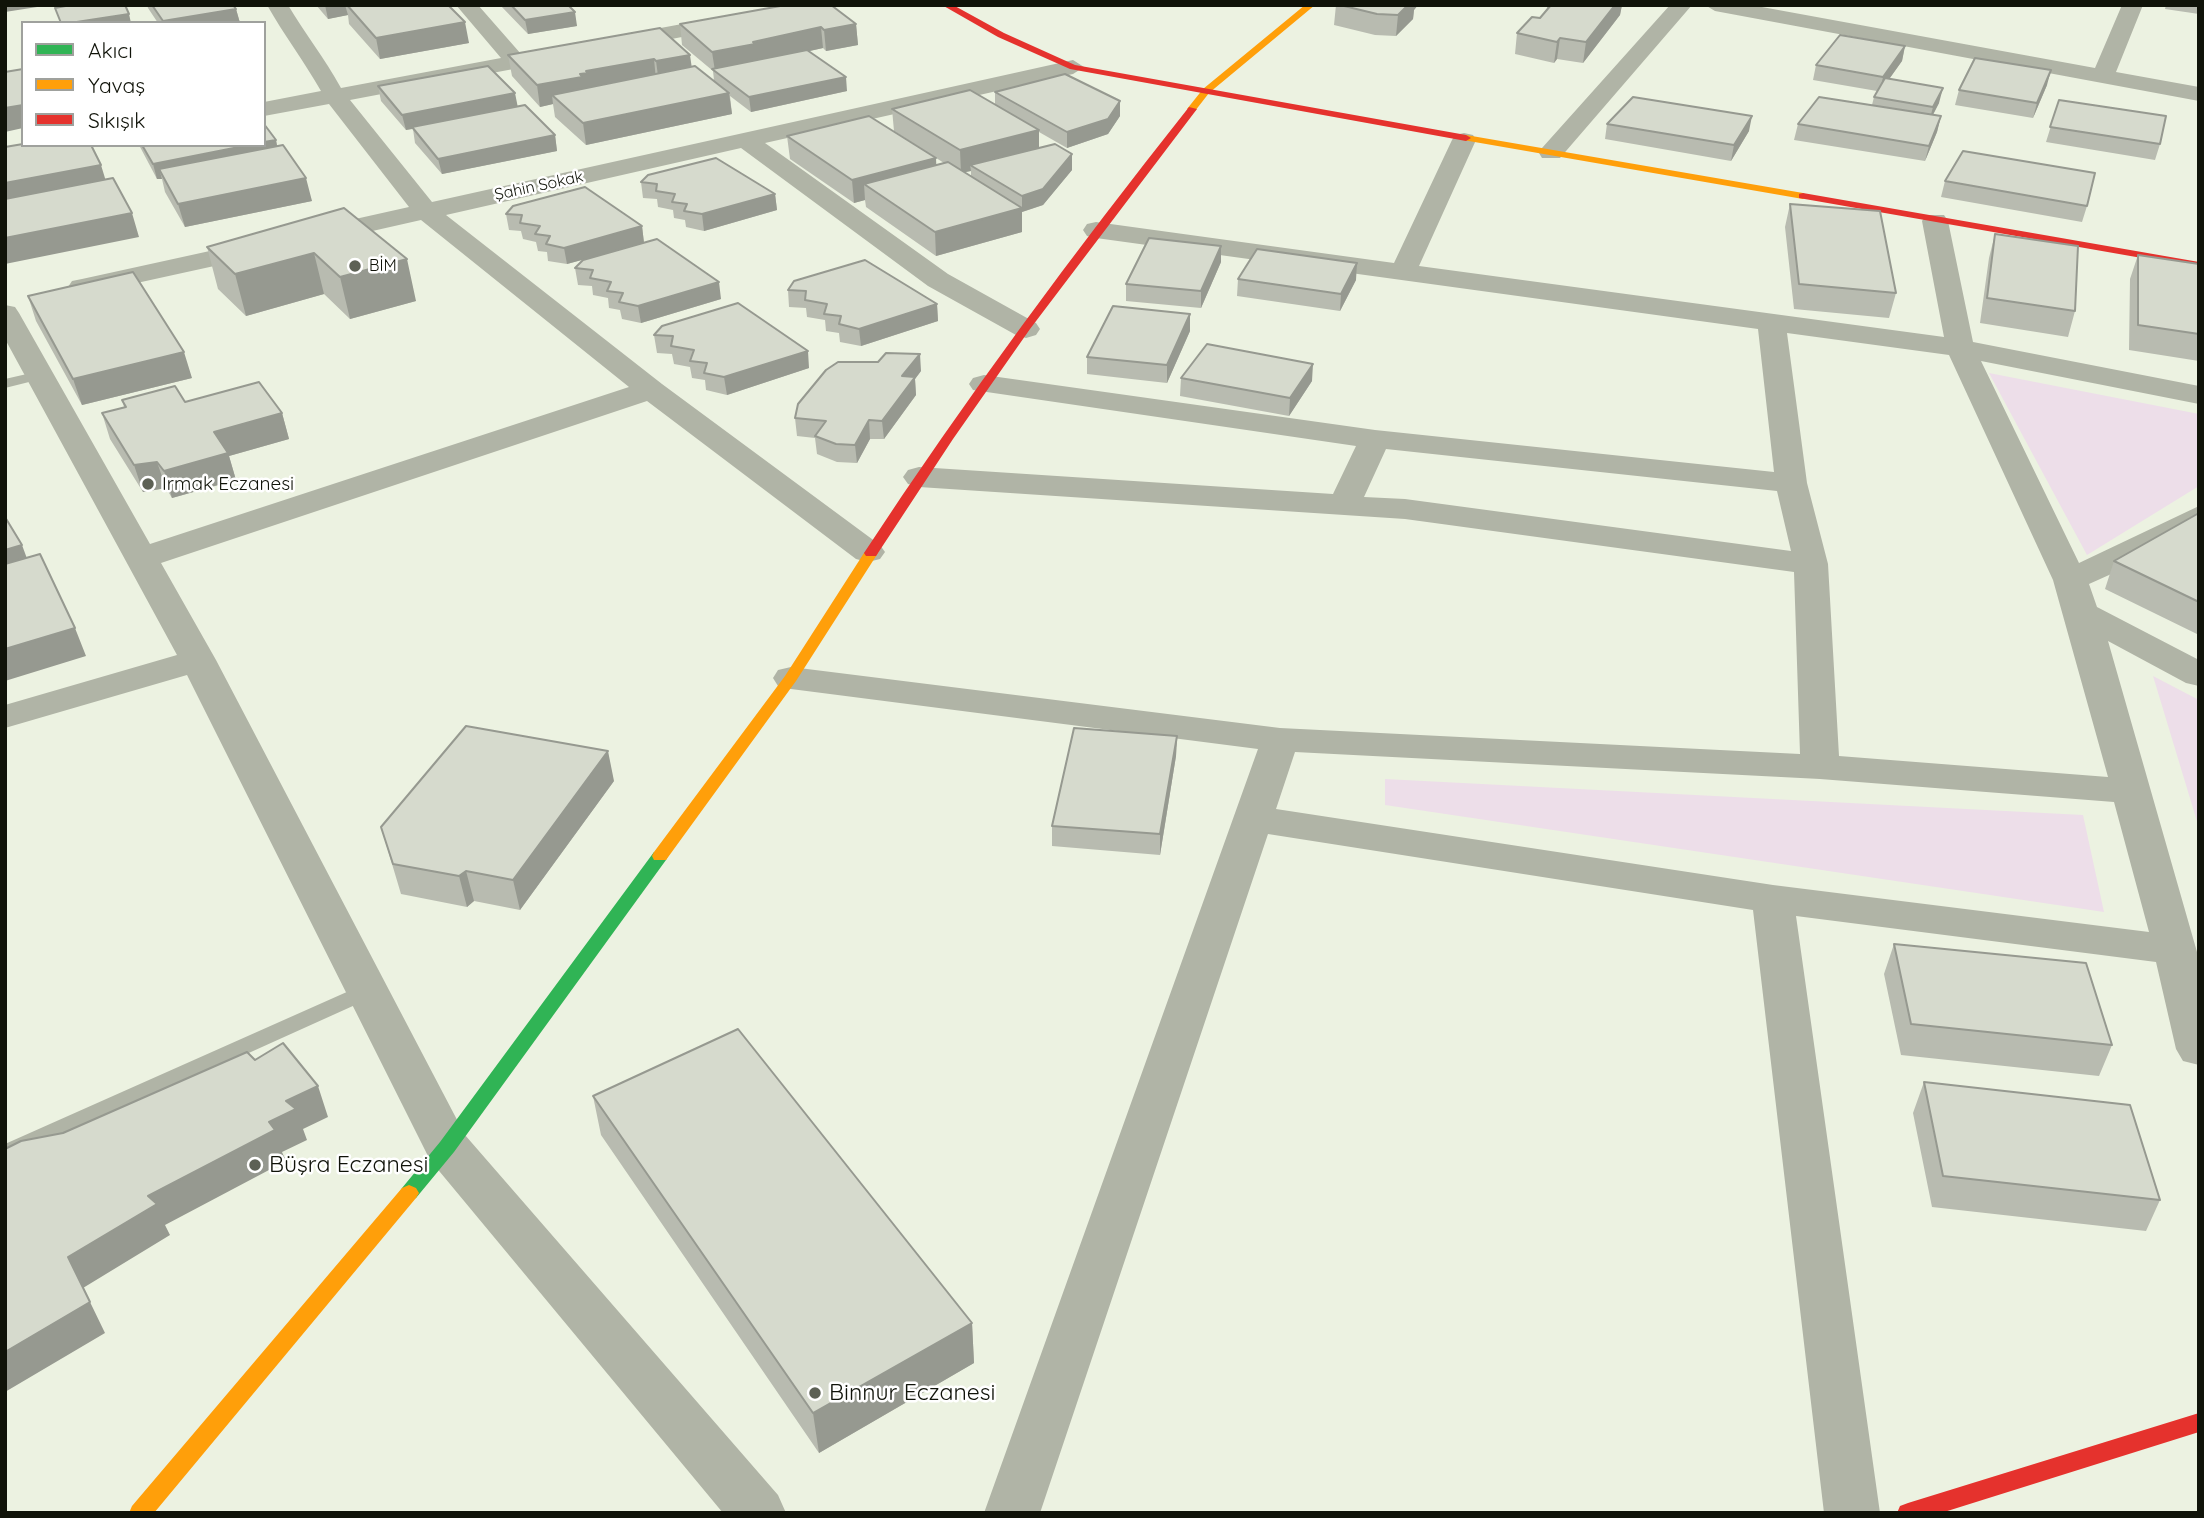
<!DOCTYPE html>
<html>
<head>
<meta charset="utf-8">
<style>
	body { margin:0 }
	#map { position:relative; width:2204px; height:1518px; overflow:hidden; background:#ecf2e1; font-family:Quicksand,sans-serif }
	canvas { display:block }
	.frame { position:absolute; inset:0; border:7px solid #101309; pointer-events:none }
	.legend { position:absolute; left:21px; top:21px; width:245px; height:126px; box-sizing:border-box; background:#fff; border:2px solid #9fa19d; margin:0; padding:9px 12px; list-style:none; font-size:21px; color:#101309 }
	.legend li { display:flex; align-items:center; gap:14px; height:35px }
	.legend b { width:35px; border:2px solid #9fa19d }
</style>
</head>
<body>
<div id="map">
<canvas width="2204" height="1518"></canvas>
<div class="frame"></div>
<ul class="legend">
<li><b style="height:9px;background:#30b455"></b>Akıcı</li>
<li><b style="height:9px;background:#ff9f0a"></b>Yavaş</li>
<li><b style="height:9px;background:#e5322d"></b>Sıkışık</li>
</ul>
</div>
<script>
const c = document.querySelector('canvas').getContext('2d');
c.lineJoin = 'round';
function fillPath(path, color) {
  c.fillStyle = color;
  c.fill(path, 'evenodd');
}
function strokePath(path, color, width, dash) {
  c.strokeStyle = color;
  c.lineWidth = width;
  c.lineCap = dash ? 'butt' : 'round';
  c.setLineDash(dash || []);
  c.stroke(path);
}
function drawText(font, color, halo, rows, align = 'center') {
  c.font = font + ' Quicksand,sans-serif';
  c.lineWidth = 5;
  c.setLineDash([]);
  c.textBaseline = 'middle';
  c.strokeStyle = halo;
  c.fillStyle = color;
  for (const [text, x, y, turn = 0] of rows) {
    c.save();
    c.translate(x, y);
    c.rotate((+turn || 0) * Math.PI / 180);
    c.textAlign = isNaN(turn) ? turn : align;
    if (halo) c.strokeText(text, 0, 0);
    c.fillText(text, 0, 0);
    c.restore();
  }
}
fillPath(new Path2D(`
	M1989,373L2199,414V486L2087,555Z
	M2153,676L2199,700V828Z
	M1385,779L2083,815L2104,912L1385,805Z`), '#eddee9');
fillPath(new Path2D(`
	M40,371L47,375L45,378L5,388V379Z
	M367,983L375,986L378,991L375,996L5,1163V1144Z`), '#b0b4a6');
fillPath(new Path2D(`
	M267,5H288C305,34 324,57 341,88L501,58L456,5H478L521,54L784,5H829L819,11L350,100L432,202L1073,60L1084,67L1073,74L765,143L948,274L1036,323L1040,329L1036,335L1026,338L1016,335L928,286L741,148L446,215L662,384L880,545L885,552L880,559L868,562L856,559L647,401L161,563L216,660L465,1135L778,1495L786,1513H723L430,1160L187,675L5,728V705L177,655L5,339V305L15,307L19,313L150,544L629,387L421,220L315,244L306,242L302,236L306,230L409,207L329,104L264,116V102L321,91C304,61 284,35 267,5Z
	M1670,5H1692L1560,158H1542L1539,153L1542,148Z
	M1705,5H1751L2095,68L2122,5H2143L2116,72L2199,87V101L1715,11Z
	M1464,133L1473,135L1476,140L1419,266L1944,337L1922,221L1926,215H1944L1948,221L1973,342L2199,386V404L1981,361L2079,563L2199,506V530L2167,549L2089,584L2097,607L2199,660V686L2186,683L2108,641L2199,959V1065L2183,1061L2176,1049L2156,962L1796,916L1880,1513H1824L1753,910L1268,834L1040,1513H984L1258,749L791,689L778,686L773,678L778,670L791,667L1280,728L1800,754L1794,572L1405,519L919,487L908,484L903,477L908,470L919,467L1333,494L1356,446L973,390L969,384L973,378L984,375L1375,430L1774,472L1758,329L1096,238L1087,236L1083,230L1087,224L1096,222L1394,263L1452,140L1455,135ZM1787,333L1949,355L2053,580L2108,777L1839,756L1828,564L1807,483ZM1386,449L1777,491L1791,551L1405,499L1364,497ZM1295,752L1820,779L2114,802L2149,932L1773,885L1276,809Z
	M260,240L269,242L273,248L269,254L82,295L72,293L68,287L72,281L82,279Z`), '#b0b4a6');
fillPath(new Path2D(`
	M660,851L666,852L668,856L666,860L454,1152L416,1198L409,1201L402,1198L399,1193L402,1188L440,1142L654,852Z`), '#30b455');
fillPath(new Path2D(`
	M1305,5H1315L1209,93L1195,111H1189L1187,109L1203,89Z
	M1466,135L1803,193L1808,196L1803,199L1463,140V136Z
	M871,549L878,553L796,681L666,860H654L652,856L654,852L785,676L864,553Z
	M409,1185L416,1188L419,1193L416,1198L154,1513H129L132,1506L402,1188Z`), '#ff9f0a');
fillPath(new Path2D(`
	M942,5H953L1004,33L1075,65L1466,135L1471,138L1466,141L1070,69L998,37Z
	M1189,107L1197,109L1030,329L953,439L876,556H866L864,553C965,399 1074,252 1189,107Z
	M1803,193L2199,262V268L1799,198V194Z
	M2199,1413V1432L1941,1513H1897L1900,1506L1908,1503Z`), '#e5322d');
fillPath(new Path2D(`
	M147,5H233L236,9L240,23H158L148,8Z
	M316,5H448L469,43L380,59L349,24L348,15L328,19Z
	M500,5H568L577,26L528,34Z
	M1336,5H1418L1414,10L1413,19L1396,36L1375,35L1334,25Z
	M1547,5H1622L1620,15L1583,63L1557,59L1554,63L1515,54L1517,33L1540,18L1547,10Z
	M2166,5H2199V14L2165,9Z
	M680,24H856L858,45L826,51L823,48L809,51L847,91L751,112L730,96L732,114L586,145L555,117L553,104L540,107L512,76L508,55L660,28L692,67L714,80L713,71L682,45Z
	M1905,46L1902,61L1889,79L1939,103L1933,115L1941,116L1937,132L1925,161L1794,140L1798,124L1872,105L1874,97L1877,91L1813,80L1816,65Z
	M2047,85L2033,118L1955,105L1959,90Z
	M378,86L517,107L555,135L557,151L442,174L415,143L413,129L406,130L381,101Z
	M995,92L1120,101V116L1108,134L1067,148L1039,132V148L1072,154V170L1043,205L1022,212V232L936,256L866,207L865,200L854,203L790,159L787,136L936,165L944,163L894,131L892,109L995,104ZM971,171V176L964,172Z
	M2059,100L2160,144L2155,160L2046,142Z
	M1607,124L1749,131L1731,161L1605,139Z
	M276,140L277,147L312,201L185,227L165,192L162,179H157L139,145H264Z
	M1945,181L2087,206L2082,222L1941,197Z
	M641,182L775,194L777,210L704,231L686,227L685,220L674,218L673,210L658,207L657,199L643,198Z
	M1790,204L1896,293L1889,318L1794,309L1785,227Z
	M344,208L416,301L350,319L324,294L246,316L218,289L207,247Z
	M506,214L642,226L644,243L567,264L548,261L547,252L538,251L536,242L523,239L521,231L509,230Z
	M1995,234L2075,311L2068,337L1980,323L1989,258Z
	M2138,255L2199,264V361L2129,350L2130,279Z
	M583,260L721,299L641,323L622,319L620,310L609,308L608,298L593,295L592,286L578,285L575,268Z
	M1221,262L1201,308L1126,301V284Z
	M1238,279L1356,280L1340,311L1237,296Z
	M788,290L937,304L938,321L861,346L840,342L839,333L826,331L825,320L807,317L806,308L789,307Z
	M28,296L192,378L82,405L36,321Z
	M662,326L809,368L727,395L706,390L705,380L692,378L690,367L674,364L672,354L657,353L654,335Z
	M1190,331L1167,383L1087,374V357Z
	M921,371L915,379L916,395L884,439H870L857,463L837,462L817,454L815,438L797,436L795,418Z
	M1181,378L1312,381L1289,416L1180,396Z
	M122,400L185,402L282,413L289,439L229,456L236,480L172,498L166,488L143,492L110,439L102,413L124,407Z
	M2199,513V635L2105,589L2114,561Z
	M1177,736L1176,756L1160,855L1052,846V826Z
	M614,781L520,910L474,901L467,907L401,894L381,827Z
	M1894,944L2112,1045L2099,1076L1901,1055L1884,974Z
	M1924,1082L2160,1200L2146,1231L1932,1207L1913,1113Z
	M593,1096L972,1323L974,1363L819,1453L601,1135Z`), '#b8bbb0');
fillPath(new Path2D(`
	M5,5H50L5,12Z
	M325,5H345L348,15L328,19Z
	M1406,5H1418L1414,10L1413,19L1396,36L1398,15Z
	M1615,5H1622L1620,15L1583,63L1586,42Z
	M236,9L240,23H163V21Z
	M575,12L577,26L528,34L525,20Z
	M129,14L131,23H70Z
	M465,22L469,43L380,59L376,38Z
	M856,24L858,45L826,51L824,30Z
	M821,27L823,48L757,63L715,71L712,52Z
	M1560,38L1557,59L1554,63L1557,42Z
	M1905,46L1902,61L1880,92L1883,77Z
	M690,55L693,76L659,83L656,61Z
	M654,59L656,80L552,95L553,104L540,107L537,85L586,71Z
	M2051,70L2047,85L2033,118L2037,103Z
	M846,77L847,91L751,112L749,97Z
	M1943,88L1939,103L1929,122L1933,107Z
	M515,93L518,108L406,130L402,115Z
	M729,93L732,114L586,145L583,123Z
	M1120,101V116L1108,134L1067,148V132Z
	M23,105V128L5,132V108Z
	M1752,116L1749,131L1731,161L1734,145Z
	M1941,116L1937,132L1925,161L1929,146Z
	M1039,130V152L970,165L971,171L961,173L960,150Z
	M555,135L557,151L442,174L438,159Z
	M276,140L279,156L159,169L162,179H157L153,164L249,145H264V142Z
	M1072,154V170L1043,205L1022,212V196Z
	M936,158L937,181L864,184L865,200L854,203L852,180Z
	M101,165L108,188L5,208V183Z
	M306,178L312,201L185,227L178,204Z
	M775,194L777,210L704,231L702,214Z
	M1022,208V232L936,256L935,232Z
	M132,213L139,237L5,264V238Z
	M642,226L644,243L567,264L564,248Z
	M1221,246V262L1201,308V291Z
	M314,253L324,294L246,316L235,274Z
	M407,259L416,301L350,319L340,277Z
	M1357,263L1356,280L1340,311L1341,294Z
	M719,282L721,299L641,323L638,306Z
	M937,304L938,321L861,346L859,329Z
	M1190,314V331L1167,383V365Z
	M808,351L809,368L727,395L724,377Z
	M184,352L192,378L82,405L73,379Z
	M920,354L921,371L915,379L916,395L884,439L882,421L902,376Z
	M1313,364L1312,381L1289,416L1290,398Z
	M282,413L289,439L229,456L236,480L172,498L164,471L214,432Z
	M869,420L870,439L857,463L855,445Z
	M157,462L166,488L143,492L134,465Z
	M22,545L29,564L5,572V550Z
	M75,628L86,656L5,681V649Z
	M1177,736L1176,756L1160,855V834Z
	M608,751L614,781L520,910L513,880Z
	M466,871L474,901L467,907L459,876Z
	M318,1086L328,1117L303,1129L307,1140L282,1152L286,1161L165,1225L170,1235L83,1288L68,1257L148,1196L269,1122L286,1101Z
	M90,1302L105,1333L5,1392V1352Z
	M972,1323L974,1363L819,1453L813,1413Z`), '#969990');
const building = new Path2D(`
	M71,5H125L129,14L70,23H61L55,8Z
	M152,5H233L236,9L163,21Z
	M347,5H448L465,22L376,38Z
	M511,5H568L575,12L525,20Z
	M786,5H831L856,24L824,30L821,27L753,42L755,44L712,52L680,24Z
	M1340,5H1408L1398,15L1377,14Z
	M1551,5H1615L1586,42L1560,38L1557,42L1517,33L1532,17L1540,18Z
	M660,28L690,55L656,61L654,59L586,71L588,73L580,74L582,77L537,85L508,55Z
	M1840,35L1905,46L1883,77L1816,65Z
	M807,50L846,77L749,97L712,69Z
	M1975,58L2051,70L2037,103L1959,90Z
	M488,66L515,93L402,115L378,86Z
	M695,66L729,93L583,123L552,95Z
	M23,69V105L5,108V72Z
	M1065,74L1120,101L1108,119L1067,132L995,92Z
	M1885,78L1943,88L1933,107L1874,97Z
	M970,90L1039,130L960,150L892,109Z
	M1633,97L1752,116L1734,145L1607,124Z
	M1819,97L1941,116L1929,146L1798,124Z
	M2059,100L2166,116L2160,144L2050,127Z
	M525,105L555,135L438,159L412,127Z
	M869,116L936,158L852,180L787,136Z
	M264,124L276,140L264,142Z
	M23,144V145H91L101,165L5,183V147Z
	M1055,144L1072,154L1043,189L1022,196L970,165Z
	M142,145H249L153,164Z
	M283,145L306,178L178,204L159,169Z
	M1963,151L2095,173L2087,206L1945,181Z
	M716,158L775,194L702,214L684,211L687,204L672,202L675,194L656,191L657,184L641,182L648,175Z
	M948,162L1022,208L935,232L864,184Z
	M113,178L132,213L5,238V199Z
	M585,187L642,226L564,248L546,244L550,236L535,234L540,226L520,223L522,215L506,214L513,206Z
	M1790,204L1880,211L1896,293L1799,284Z
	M344,208L407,259L340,277L314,253L235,274L207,247Z
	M1995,234L2078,246L2075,311L1987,298Z
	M1149,238L1221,246L1201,291L1126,284Z
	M657,239L719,282L638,306L619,302L623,293L607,291L611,282L590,278L593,270L575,268L583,260Z
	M1257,249L1357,263L1341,294L1238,279Z
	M2138,255L2199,264V334L2138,325Z
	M865,260L937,304L859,329L839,324L841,316L824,314L827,304L805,300L806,291L788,290L794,281Z
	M133,272L184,352L73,379L28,296Z
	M738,303L808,351L724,377L704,373L707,363L690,361L694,350L671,346L673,336L654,335L662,326Z
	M1113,306L1190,314L1167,365L1087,357Z
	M1207,344L1313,364L1290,398L1181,378Z
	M886,353L920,354L902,376L915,377L882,421L869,420L855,445L836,444L815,436L826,421L795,418L798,404L826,370L838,362H878Z
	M259,382L282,413L214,432L228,453L164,471L157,462L134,465L102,413L126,407L122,400L175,386L185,402Z
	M2199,513V602L2114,561Z
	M5,517L22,545L5,550Z
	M40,554L75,628L5,649V564Z
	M466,726L608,751L513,880L466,871L459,876L393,864L381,827Z
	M1074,728L1177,736L1160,834L1052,826Z
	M1894,944L2086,963L2112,1045L1911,1024Z
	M738,1029L972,1323L813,1413L593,1096Z
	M283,1043L318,1086L286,1101L296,1109L269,1122L275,1130L148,1196L157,1204L68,1257L90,1302L5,1352V1149L21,1141L63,1133L247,1052L255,1060Z
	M1924,1082L2130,1105L2160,1200L1943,1176Z`);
fillPath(building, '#d6dacd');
strokePath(building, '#969990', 2);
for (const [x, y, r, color] of [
	[355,266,7,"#5d6155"],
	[148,484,7,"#5d6155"],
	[255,1165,7,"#5d6155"],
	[815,1393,7,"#5d6155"]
]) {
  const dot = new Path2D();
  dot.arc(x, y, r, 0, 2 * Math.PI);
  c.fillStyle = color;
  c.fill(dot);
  strokePath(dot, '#fff', 2.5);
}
drawText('16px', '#101309', '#fff', [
	["Şahin Sokak",539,186,-12]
]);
drawText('16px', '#101309', '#fff', [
	["BİM",369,266]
], 'left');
drawText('19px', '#101309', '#fff', [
	["Irmak Eczanesi",162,484]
], 'left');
drawText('23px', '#101309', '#fff', [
	["Büşra Eczanesi",269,1165],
	["Binnur Eczanesi",829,1393]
], 'left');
</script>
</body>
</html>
